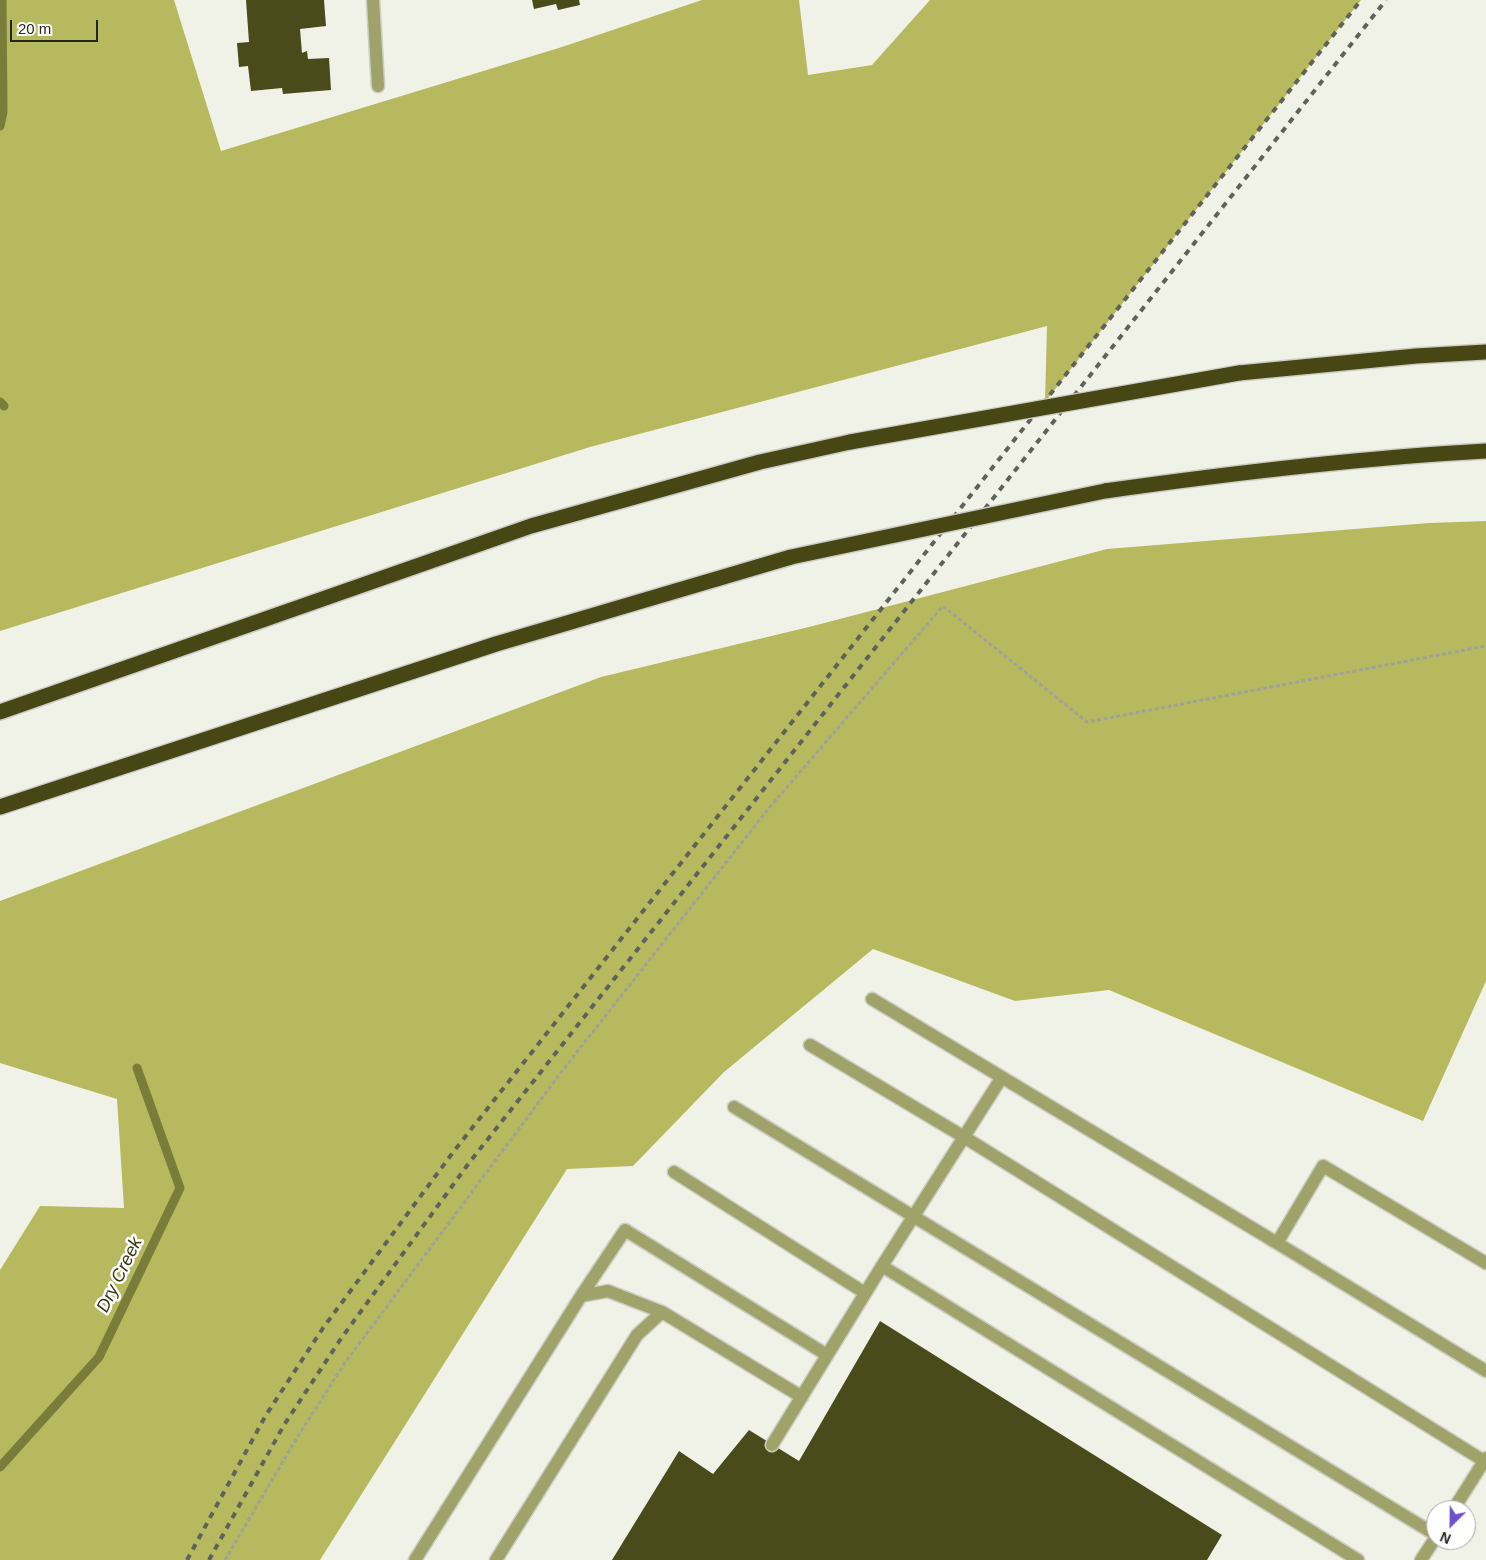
<!DOCTYPE html>
<html>
<head>
<meta charset="utf-8">
<style>
	body { margin:0 }
	#map { position:relative; width:1486px; height:1560px; overflow:hidden; background:#f1f2e7; font-family:Helvetica,sans-serif }
	canvas { display:block }
	.north { position:absolute; left:1426px; top:1500px; width:50px; height:50px; box-sizing:border-box; background:#fff; border:1px solid #a7a7a5; border-radius:50%; rotate:203deg; font-size:14px; font-weight:700; line-height:20px; text-align:center; color:#23231f }
	.north::after { content:''; display:block; margin:auto; width:18px; height:22px; background:#7051cb; clip-path:polygon(50% 0,100% 100%,50% 72%,0 100%) }
	.scale { position:absolute; left:10px; top:20px; width:88px; height:22px; box-sizing:border-box; border:2px solid #23231f; border-top:0; padding-left:6px; font-size:15px; line-height:18px; white-space:nowrap; color:#23231f; -webkit-text-stroke:4px #fff; paint-order:stroke }
</style>
</head>
<body>
<div id="map">
<canvas width="1486" height="1560"></canvas>
<div class="north">N</div>
<div class="scale">20 m</div>
</div>
<script>
const c = document.querySelector('canvas').getContext('2d');
c.lineJoin = 'round';
function fillPath(path, color) {
  c.fillStyle = color;
  c.fill(path, 'evenodd');
}
function strokePath(path, color, width, dash) {
  c.strokeStyle = color;
  c.lineWidth = width;
  c.lineCap = dash ? 'butt' : 'round';
  c.setLineDash(dash || []);
  c.stroke(path);
}
function drawText(font, color, halo, rows, align = 'center') {
  c.font = font + ' Helvetica,sans-serif';
  c.lineWidth = 5;
  c.setLineDash([]);
  c.textBaseline = 'middle';
  c.strokeStyle = halo;
  c.fillStyle = color;
  for (const [text, x, y, turn = 0] of rows) {
    c.save();
    c.translate(x, y);
    c.rotate((+turn || 0) * Math.PI / 180);
    c.textAlign = isNaN(turn) ? turn : align;
    if (halo) c.strokeText(text, 0, 0);
    c.fillText(text, 0, 0);
    c.restore();
  }
}
fillPath(new Path2D(`
	M0,0H174L221,151L562,47L702,0H799L808,75L872,65L930,0H1361L1045,402L1047,326L590,447L0,631Z
	M1486,521V981L1423,1121L1109,990L1015,1001L873,949L724,1072L633,1166L567,1169L320,1560H0V1270L40,1206L124,1208L117,1099L0,1063V901L601,677L813,626L1107,549L1429,523Z`), '#b6b95d');
strokePath(new Path2D(`
	M0,126L3,112L2,0
	M0,402L4,406
	M0,1467L99,1357L180,1188L137,1068`), '#7a7c3a', 9);
fillPath(new Path2D(`
	M246,0H324L326,26L300,29L302,53L307,51L308,59L329,58L331,90L283,94L282,88L251,91L248,66L239,67L237,43L249,42Z
	M532,0H579L580,5L558,10L556,4L534,9Z
	M880,1321L1222,1535L1207,1560H612L679,1451L713,1474L749,1430L799,1461Z`), '#494b1a');
const service = new Path2D(`
	M872,999L1277,1243L1323,1166L1486,1263
	M810,1045L964,1137L1484,1461
	M734,1107L1436,1535
	M674,1172L865,1293
	M1277,1243L1486,1371
	M882,1266L1002,1077
	M581,1296L625,1230L827,1355
	M772,1445L882,1266L1358,1560
	M1453,1510L1486,1458
	M415,1560L581,1296L608,1291L662,1312
	M496,1560L637,1335L662,1312L802,1397
	M1421,1560L1436,1537`);
const minor = new Path2D(`
	M373,0L378,86`);
const motorway = new Path2D(`
	M1239,373L1416,356L1486,352
	M1105,491C1232,473 1358,458 1486,451
	M0,712L531,526L760,462L850,442
	M0,807L496,644L791,557`);
strokePath(service, '#cccdc3', 15);
strokePath(minor, '#cccdc3', 15);
strokePath(motorway, '#cccdc3', 18);
strokePath(new Path2D(`
	M225,1560L292,1446L344,1364L559,1075L769,808L943,606L1087,722L1486,646`), '#a0a199', 3, [4, 2.5]);
strokePath(service, '#a0a369', 12);
strokePath(minor, '#a0a369', 12);
strokePath(motorway, '#464715', 15);
strokePath(new Path2D(`
	M187,1560L266,1415L323,1328L454,1151L1361,0
	M209,1560L284,1425L340,1340L469,1163L1386,0`), '#61615b', 4, [6, 6]);
const motorwayBridge = new Path2D(`
	M850,442L1239,373
	M791,557L1105,491`);
strokePath(motorwayBridge, '#cccdc3', 18, []);
strokePath(motorwayBridge, '#464715', 15);
drawText('italic 18px', '#363710', '#fff', [
	["Dry Creek",120,1275,-64]
]);
</script>
</body>
</html>
